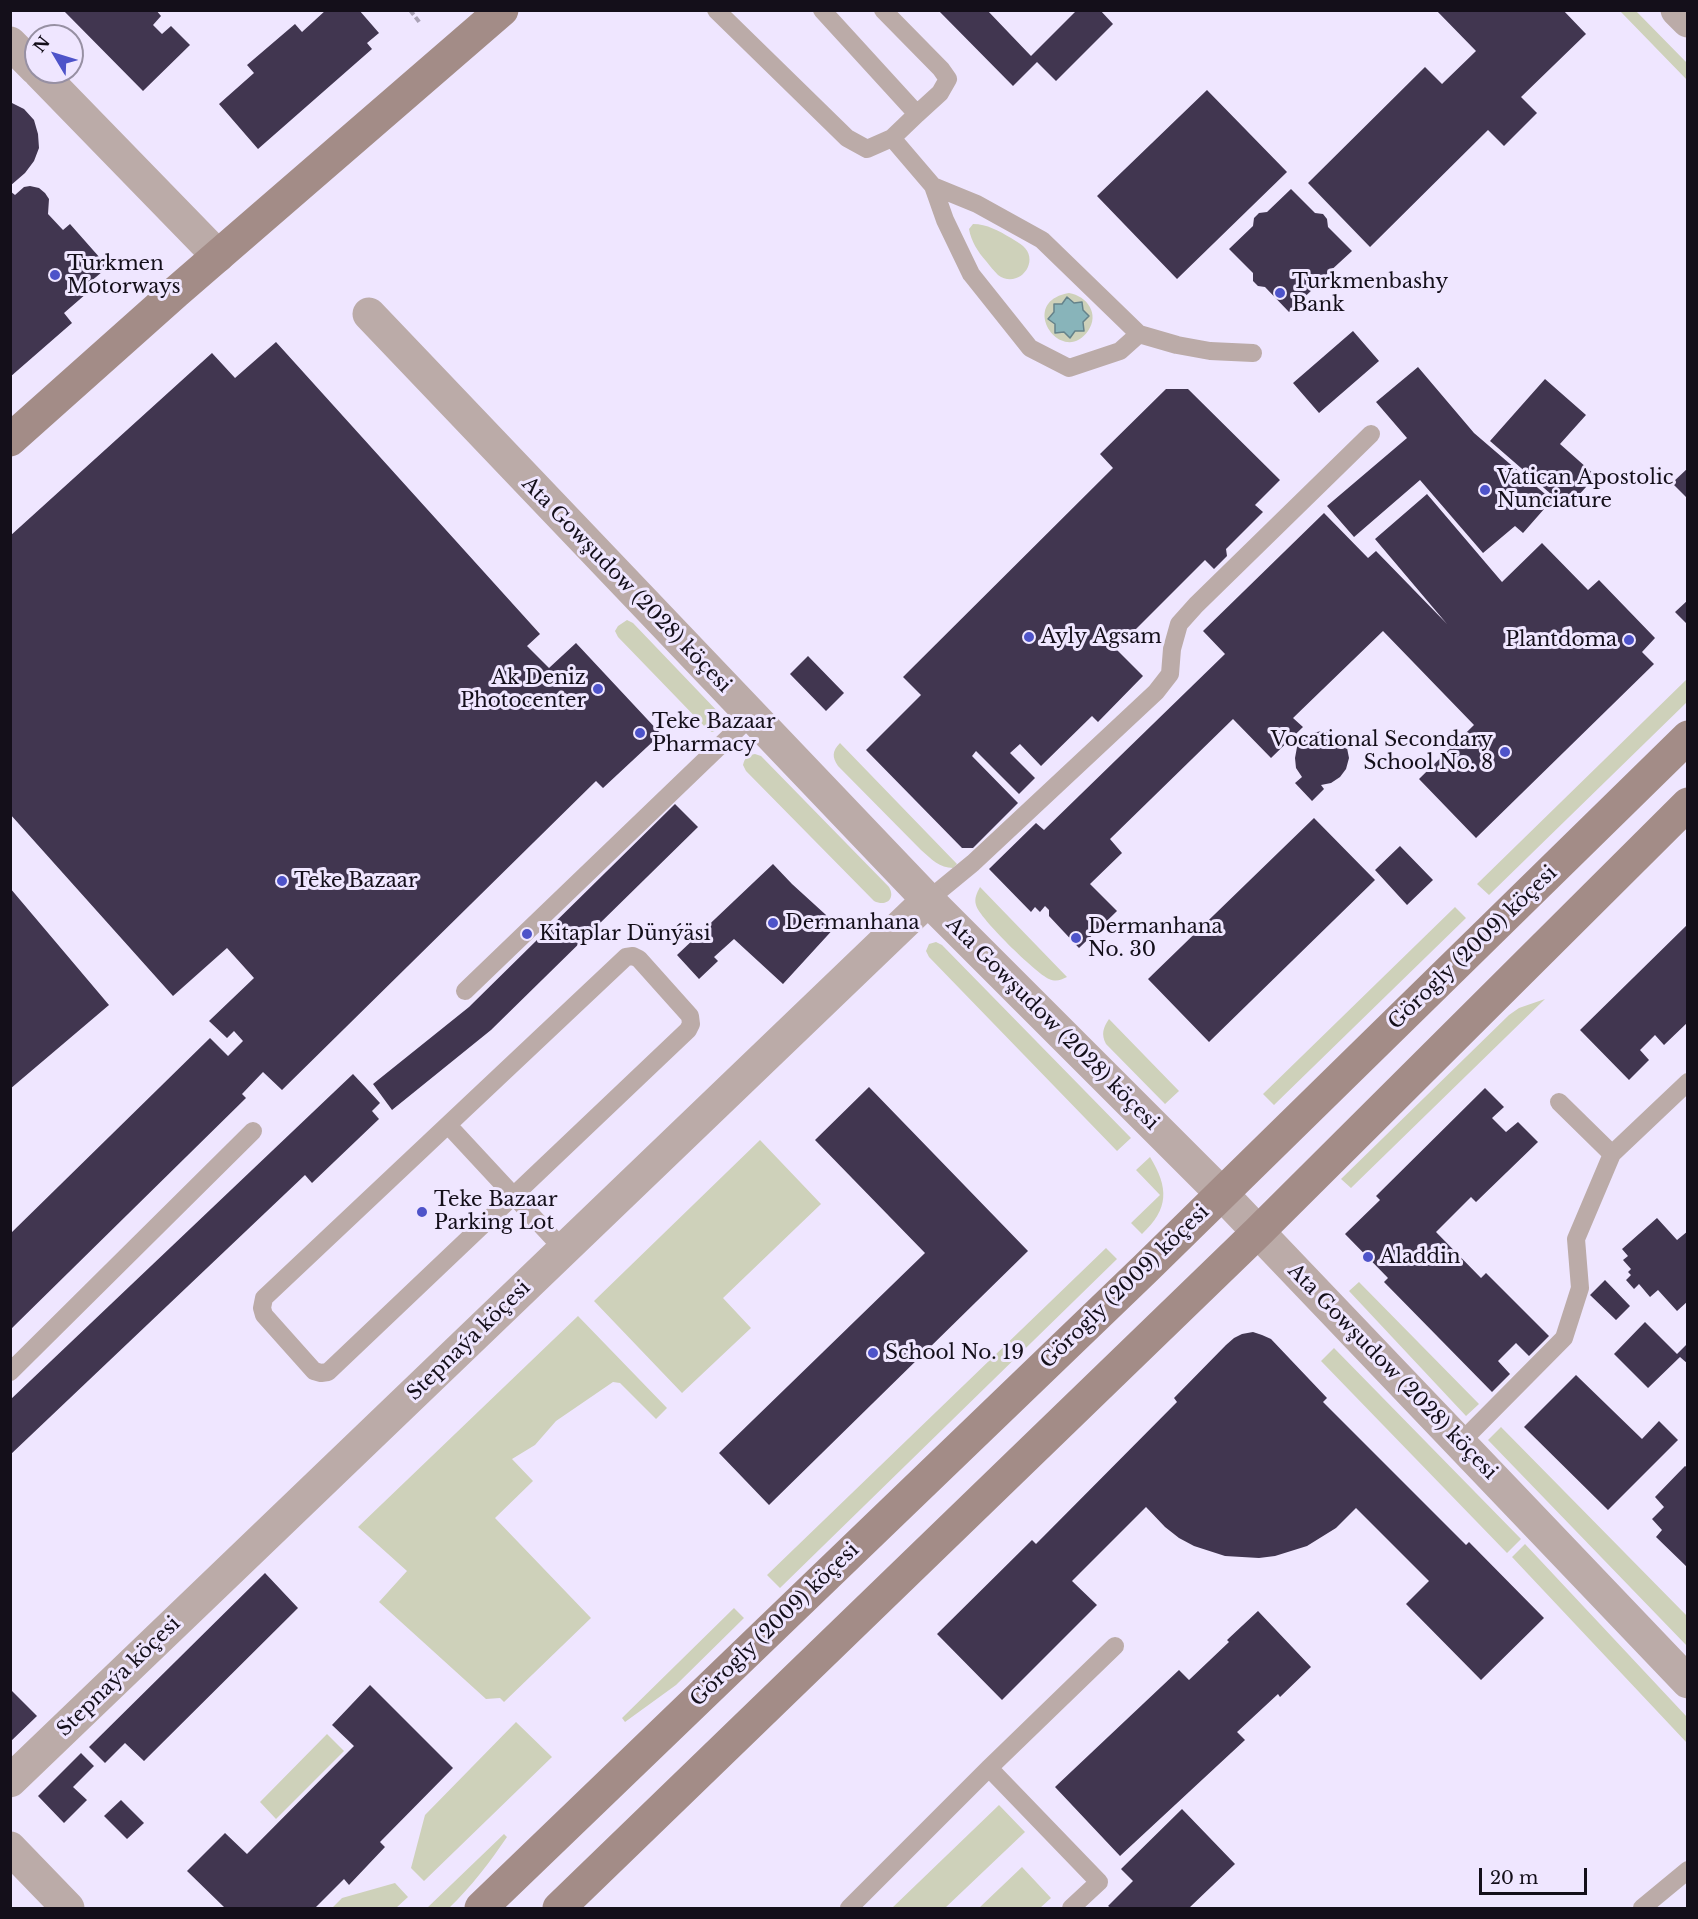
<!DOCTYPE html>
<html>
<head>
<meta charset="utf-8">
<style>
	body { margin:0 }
	#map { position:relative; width:1698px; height:1919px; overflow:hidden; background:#efe6ff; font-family:"Libre Baskerville",serif }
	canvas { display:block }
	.frame { position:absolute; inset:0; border:12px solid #140f1a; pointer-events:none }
	.north { position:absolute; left:24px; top:24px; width:60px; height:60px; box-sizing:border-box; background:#efe6ff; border:2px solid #9790a3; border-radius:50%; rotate:308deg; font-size:16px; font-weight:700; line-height:24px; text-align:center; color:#140f1a }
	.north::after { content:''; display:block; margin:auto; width:21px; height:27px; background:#4e53c9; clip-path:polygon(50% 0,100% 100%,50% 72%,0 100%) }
	.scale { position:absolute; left:1479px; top:1868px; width:108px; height:27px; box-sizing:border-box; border:3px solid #140f1a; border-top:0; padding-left:8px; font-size:18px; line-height:21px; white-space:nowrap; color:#140f1a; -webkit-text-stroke:4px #efe6ff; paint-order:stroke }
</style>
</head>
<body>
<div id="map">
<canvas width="1698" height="1919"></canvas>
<div class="frame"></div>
<div class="north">N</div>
<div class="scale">20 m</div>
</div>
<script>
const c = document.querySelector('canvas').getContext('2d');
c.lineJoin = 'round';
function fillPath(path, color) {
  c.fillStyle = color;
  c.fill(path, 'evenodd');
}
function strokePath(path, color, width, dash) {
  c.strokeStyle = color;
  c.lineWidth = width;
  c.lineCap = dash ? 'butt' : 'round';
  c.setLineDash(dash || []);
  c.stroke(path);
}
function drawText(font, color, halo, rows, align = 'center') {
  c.font = font + ' "Libre Baskerville",serif';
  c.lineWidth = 6;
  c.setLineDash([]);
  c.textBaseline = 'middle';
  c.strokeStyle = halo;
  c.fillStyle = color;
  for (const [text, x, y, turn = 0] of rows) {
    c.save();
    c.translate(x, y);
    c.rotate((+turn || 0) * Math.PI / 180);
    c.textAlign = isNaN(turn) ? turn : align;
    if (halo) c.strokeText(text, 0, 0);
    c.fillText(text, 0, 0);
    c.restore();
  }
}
fillPath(new Path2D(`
	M1620,11H1636L1687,63V80Z
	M973,224C987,224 999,231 1011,238C1015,241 1020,243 1023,246C1041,262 1018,290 998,275C994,271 990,266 986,261C978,252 971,241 969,229Z
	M1069,293C1087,296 1100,314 1088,331C1062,368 1016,302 1069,293Z
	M627,620L633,623L721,715L724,720L717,730L712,732L707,729L618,637L615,631L618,626Z
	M1687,679V702L1489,895L1477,884Z
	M840,743L957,864L953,868C940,868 931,859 921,850L838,766C832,757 832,751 840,743Z
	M755,754L761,756L889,887C896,899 886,907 874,901L746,771L743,765C745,757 748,755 755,754Z
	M980,887L1067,977C1061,980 1056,982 1049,979C1036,973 979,918 976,905C974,898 977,893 980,887Z
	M1455,907L1466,918L1274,1105L1263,1094Z
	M936,942L942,945L1131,1138L1117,1151L929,957L926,951L929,944Z
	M1545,999L1351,1188L1341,1179L1509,1015L1519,1008Z
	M1109,1019L1179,1091L1165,1104L1106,1044C1101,1034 1103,1028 1109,1019Z
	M760,1140L821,1204L723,1298L751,1328L682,1393L594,1301Z
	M1150,1157C1169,1188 1169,1209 1142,1234L1131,1223L1160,1195L1136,1170Z
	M1106,1248L1117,1259L780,1588L767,1575Z
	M1359,1282L1479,1404L1466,1416L1349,1291Z
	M578,1316L667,1408L656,1419L620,1383L613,1382L556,1421L535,1445L512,1459L533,1481L495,1518L591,1618L504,1702L500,1698L486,1699L379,1602L407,1571L358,1527Z
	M1334,1348L1521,1539L1507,1553L1321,1361Z
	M1501,1427L1687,1616V1646L1488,1440Z
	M1525,1544L1687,1717V1743L1512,1557Z
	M734,1608L744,1618L676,1685L625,1722L622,1718Z
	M516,1722L552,1757L424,1881L411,1868L425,1815Z
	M327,1734L344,1751L276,1819L260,1802Z
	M999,1805L1025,1832L945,1908H892Z
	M504,1834L507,1837C490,1862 471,1887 449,1908H427Z
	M1022,1867L1051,1898L1040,1908H979Z
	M395,1883L408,1897L396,1908H332L342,1898Z`), '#ced1ba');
const water = new Path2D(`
	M1067,297L1074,303L1082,302L1083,310L1089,316L1083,322L1084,331H1075L1070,338L1064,332L1055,333V324L1048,319L1054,312V304H1062Z`);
fillPath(water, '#88b4ba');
strokePath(water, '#65828a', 1.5);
fillPath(new Path2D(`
	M63,10H156L161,16L153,25L162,34L171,26L190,45L143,91Z
	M326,10H359L379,33L367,43L372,49L258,149L219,104L254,73L247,65L295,24L302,32Z
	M938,10H987L1031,56L1077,10H1100L1113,24L1056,81L1037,62L1013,86Z
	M1436,10H1563L1586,34L1521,97L1537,113L1504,146L1488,130L1370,247L1308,183L1425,67L1442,84L1476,51Z
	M1207,90L1287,172L1177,279L1097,196Z
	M10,102L24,109L34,120L38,134L39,148L34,161L25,173L10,186Z
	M30,186L39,188L45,193L49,199L48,214L63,230L70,224L108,267L90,282L94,287L64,313L72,323L10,377V191L15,195L24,187Z
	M1291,189L1315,213L1323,214L1327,219L1328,227L1352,251L1327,274V282L1321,287L1314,288L1289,312L1265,287L1258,286L1253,281V273L1229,249L1253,226L1254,218L1259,213L1267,212Z
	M1353,331L1379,361L1319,413L1293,383Z
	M276,342L540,634L527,646L549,668L576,643L661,734L603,788L596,781L282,1090L263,1072L242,1094L246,1098L10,1330V1234L210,1038L228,1056L243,1041L234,1031L227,1038L209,1021L254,978L227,948L173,996L10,814V536L212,353L235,378Z
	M1418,367L1474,433L1552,500L1523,533L1515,526L1483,553L1420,480L1354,537L1327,506L1407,438L1376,402Z
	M1545,379L1586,415L1560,444L1596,476L1567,508L1490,441Z
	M1166,389H1188L1280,480L1255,505L1263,512L1226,549L1227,556L1214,569L1205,560L1116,649L1143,676L1098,722L1092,716L1041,766L1020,744L1010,753L1035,778L1019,794L976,751L972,756L1018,803L973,848H962L866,750L921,695L903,677L1113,468L1100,454Z
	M1688,468V499L1672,483Z
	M1427,494L1502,582L1542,543L1588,590L1599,580L1655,638L1642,652L1654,664L1476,838L1419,779L1474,725L1383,631L1293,718L1303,727L1271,758L1233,719L1110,839L1122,853L1090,884L1117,911L1079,948L1049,916V910L1045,906L1040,912L1035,907L1031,912L989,869L1036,823L1044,830L1225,654L1203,631L1324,513L1368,558L1376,551L1447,624L1375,539Z
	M1688,600V625L1675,612Z
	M808,656L844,693L826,711L790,674Z
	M1322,731L1332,733L1341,739L1347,748L1349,758L1346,769L1340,777L1331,783L1321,785L1324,789L1312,801L1295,783L1302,777L1296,768L1295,758L1297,747L1303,739L1312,733Z
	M675,804L698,827L491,1030L392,1110L373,1084L469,1007Z
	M1314,818L1375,880L1209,1042L1148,979Z
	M1400,846L1433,880L1407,905L1375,870Z
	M773,864L792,884L837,925L783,984L734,939L714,957L718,961L699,979L677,955Z
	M10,888L109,1005L10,1089Z
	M1688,924V1022L1664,1045L1655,1035L1640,1050L1649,1060L1629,1080L1580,1030Z
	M353,1074L380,1103L372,1111L379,1119L312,1183L305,1175L10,1455V1400Z
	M869,1087L1028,1251L769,1505L719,1453L925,1253L815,1140Z
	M1485,1088L1504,1107L1492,1118L1506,1132L1518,1122L1538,1142L1476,1202L1471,1197L1436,1232L1481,1278L1486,1273L1549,1336L1529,1356L1516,1343L1498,1361L1510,1374L1492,1392L1384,1282L1388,1278L1345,1234L1380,1200L1376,1196Z
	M1657,1218L1677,1240L1688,1231V1301L1677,1311L1658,1290L1650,1297L1639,1284L1634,1289L1626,1280L1631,1275L1628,1272L1631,1269L1623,1260L1628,1256L1622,1249Z
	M1605,1280L1630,1306L1616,1320L1590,1295Z
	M1645,1322L1677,1354L1688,1343V1364L1680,1357L1648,1388L1614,1354Z
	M1253,1332L1262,1335L1271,1339L1327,1398L1323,1402L1466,1545L1469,1542L1544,1618L1481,1680L1406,1604L1429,1581L1356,1508L1336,1528L1307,1546L1275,1556L1259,1558L1225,1556L1194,1546L1179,1538L1165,1527L1146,1507L1072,1581L1097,1605L1002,1700L937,1634L1032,1540L1036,1544L1177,1402L1174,1398L1226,1345L1234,1338L1242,1334Z
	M1576,1375L1642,1439L1659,1421L1678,1440L1608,1510L1524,1427Z
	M1685,1466L1688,1468V1568L1656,1537L1662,1530L1652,1519L1664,1507L1655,1497Z
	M265,1573L298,1608L144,1761L125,1743L105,1763L89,1747Z
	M1258,1611L1311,1667L1280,1697L1278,1694L1237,1732L1245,1740L1120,1856L1055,1787L1179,1670L1189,1680L1229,1642L1227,1640Z
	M370,1685L453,1768L380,1842L385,1847L349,1885L344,1879L315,1908H225L187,1871L225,1833L247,1854L354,1746L332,1725Z
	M10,1689L37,1716L10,1742Z
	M81,1753L94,1766L73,1787L87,1800L64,1823L38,1796Z
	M121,1800L144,1823L127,1839L104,1816Z
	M1182,1809L1235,1864L1189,1908H1111L1108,1906L1133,1881L1121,1869Z`), '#413650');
strokePath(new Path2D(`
	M410,10L420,23`), '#aaa2b6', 4, [6, 3]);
strokePath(new Path2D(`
	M716,10L847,138L867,149L892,138L917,114L822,10
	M883,10L941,69L948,79L940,93L917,114
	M892,138L933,186L945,220L971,274L1030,348L1069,368L1120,351L1139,334
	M933,186L977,204L1042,240L1139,334L1177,345L1210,351L1253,353
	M928,900L973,863L1156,692L1170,674L1172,649L1179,624L1196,605L1371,434
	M633,956L639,959L690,1016L691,1024L688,1030L328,1372L321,1373L314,1371L264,1315L262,1308L264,1298L626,957Z
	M465,991L751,716
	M1559,1102L1612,1154L1688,1082
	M448,1125L564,1250
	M10,1372L253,1131
	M1460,1443L1564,1338L1580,1288L1576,1239L1612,1154
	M989,1768L1099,1882L1071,1908
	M849,1908L989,1768L1115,1646
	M1642,1908L1688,1870`), '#bbaba8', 18);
strokePath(new Path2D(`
	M1677,10L1688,21
	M10,43L36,69
	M39,72L218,256
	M369,314L928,900L1222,1194L1688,1682
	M10,1781L928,900
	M10,1848L68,1908`), '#bbaba8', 33);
strokePath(new Path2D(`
	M10,440L176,292L502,10
	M481,1908L1146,1268L1688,737
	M559,1908L1258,1232L1688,804`), '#a38c87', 33);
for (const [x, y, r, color] of [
	[55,275,6,"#4e53c9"],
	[1280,293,6,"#4e53c9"],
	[1485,490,6,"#4e53c9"],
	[1029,637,6,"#4e53c9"],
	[1629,640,6,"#4e53c9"],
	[598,689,6,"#4e53c9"],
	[640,733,6,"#4e53c9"],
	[1505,752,6,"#4e53c9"],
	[282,881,6,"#4e53c9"],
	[773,923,6,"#4e53c9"],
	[527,934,6,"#4e53c9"],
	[1076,938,6,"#4e53c9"],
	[422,1212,6,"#4e53c9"],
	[1368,1257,6,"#4e53c9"],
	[873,1353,6,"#4e53c9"]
]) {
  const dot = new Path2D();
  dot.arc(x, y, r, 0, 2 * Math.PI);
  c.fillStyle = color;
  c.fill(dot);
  strokePath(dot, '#efe6ff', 2);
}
drawText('20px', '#140f1a', '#efe6ff', [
	["Turkmen",67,264],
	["Motorways",67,287],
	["Turkmenbashy",1292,282],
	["Bank",1292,305],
	["Vatican Apostolic",1497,478],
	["Nunciature",1497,501],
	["Ayly Agsam",1041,637],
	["Plantdoma",1617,640,"right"],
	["Ak Deniz",586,678,"right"],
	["Photocenter",586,701,"right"],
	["Teke Bazaar",652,722],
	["Pharmacy",652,745],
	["Vocational Secondary",1493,740,"right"],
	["School No. 8",1493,763,"right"],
	["Teke Bazaar",294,881],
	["Dermanhana",785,923],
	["Dermanhana",1088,927],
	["No. 30",1088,950],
	["Kitaplar Dünýäsi",539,934],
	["Teke Bazaar",434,1200],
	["Parking Lot",434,1223],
	["Aladdin",1380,1257],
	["School No. 19",885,1353]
], 'left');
drawText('20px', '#140f1a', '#efe6ff', [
	["Ata Gowşudow (2028) köçesi",626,585,46],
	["Görogly (2009) köçesi",1473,948,-44],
	["Ata Gowşudow (2028) köçesi",1052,1024,45],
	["Görogly (2009) köçesi",1125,1287,-44],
	["Stepnaýa köçesi",469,1341,-44],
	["Ata Gowşudow (2028) köçesi",1392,1372,46],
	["Görogly (2009) köçesi",775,1625,-44],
	["Stepnaýa köçesi",119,1677,-44]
]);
</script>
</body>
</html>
